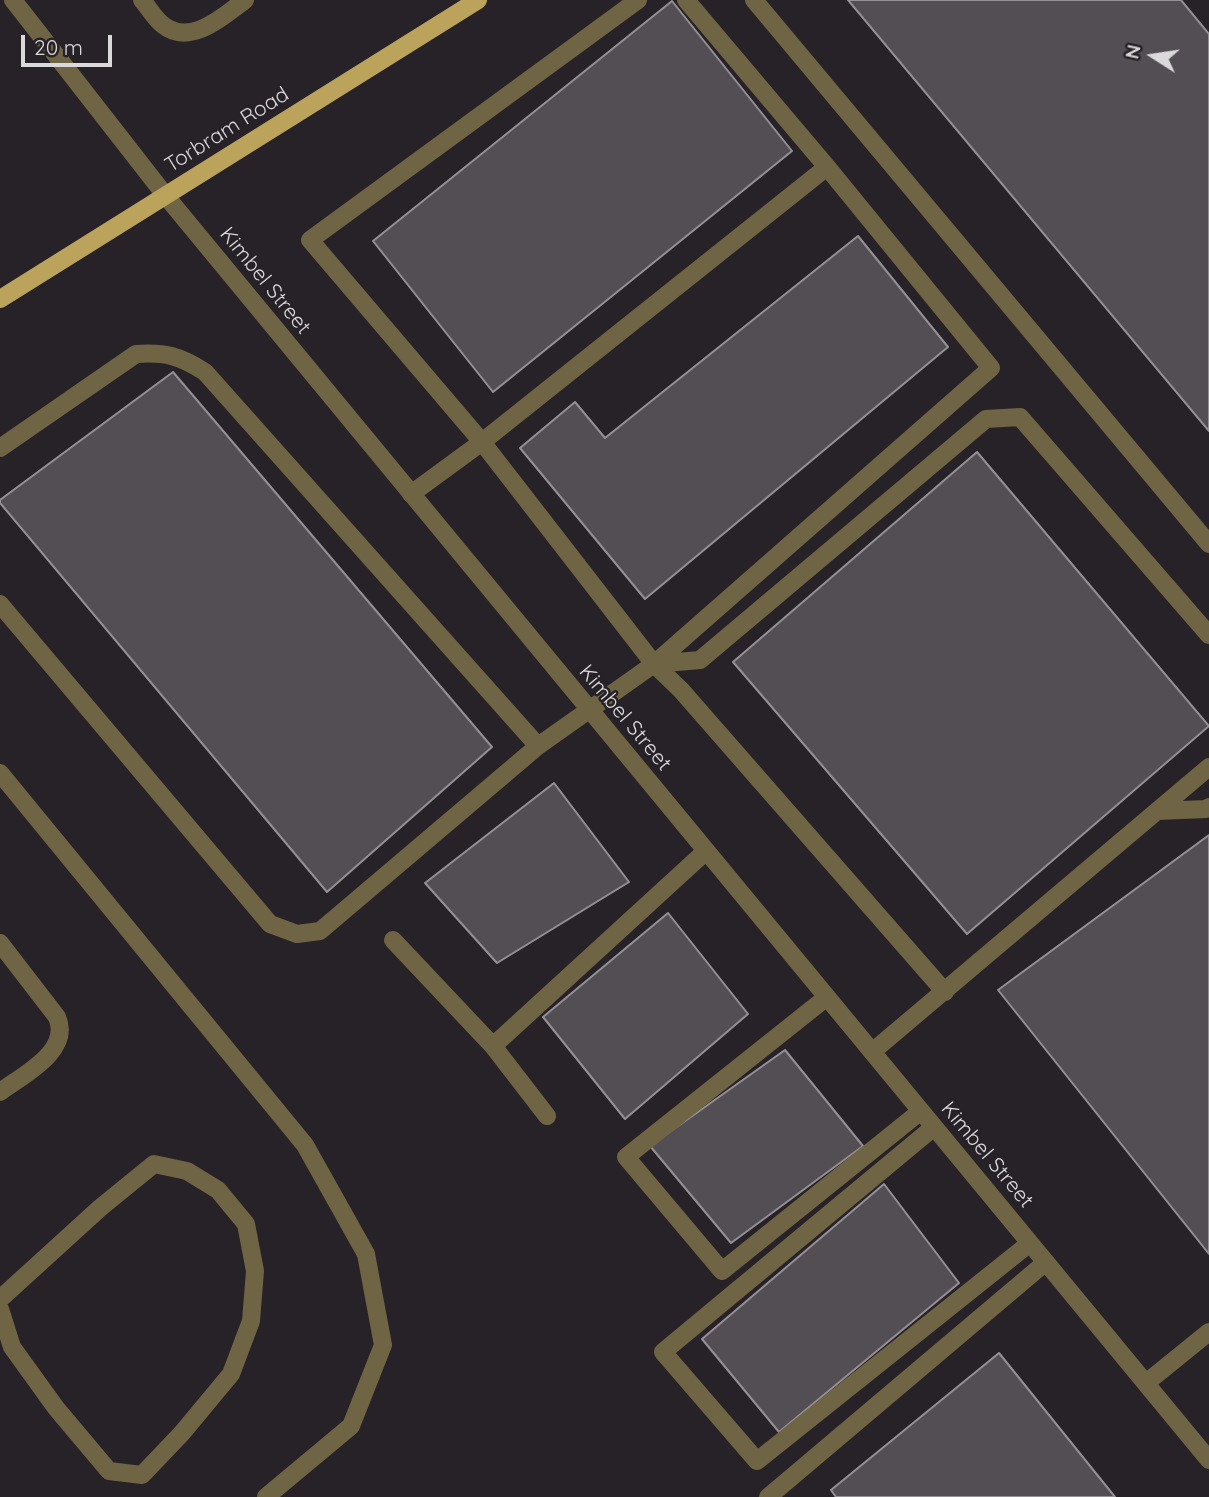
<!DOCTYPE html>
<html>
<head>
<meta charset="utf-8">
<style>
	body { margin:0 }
	#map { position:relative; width:1209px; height:1497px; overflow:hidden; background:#262227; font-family:Quicksand,sans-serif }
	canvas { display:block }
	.north { position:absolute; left:1118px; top:21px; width:70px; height:70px; -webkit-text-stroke:5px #262227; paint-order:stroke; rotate:282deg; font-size:19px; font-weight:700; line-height:28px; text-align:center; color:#dcd9dc }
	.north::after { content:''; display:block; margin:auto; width:24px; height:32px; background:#dcd9dc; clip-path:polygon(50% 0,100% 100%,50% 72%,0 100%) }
	.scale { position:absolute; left:21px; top:35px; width:91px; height:32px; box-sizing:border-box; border:4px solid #dcd9dc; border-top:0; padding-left:9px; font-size:21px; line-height:24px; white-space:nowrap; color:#dcd9dc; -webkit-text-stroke:5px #262227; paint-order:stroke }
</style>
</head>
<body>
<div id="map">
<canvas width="1209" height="1497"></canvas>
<div class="north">N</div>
<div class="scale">20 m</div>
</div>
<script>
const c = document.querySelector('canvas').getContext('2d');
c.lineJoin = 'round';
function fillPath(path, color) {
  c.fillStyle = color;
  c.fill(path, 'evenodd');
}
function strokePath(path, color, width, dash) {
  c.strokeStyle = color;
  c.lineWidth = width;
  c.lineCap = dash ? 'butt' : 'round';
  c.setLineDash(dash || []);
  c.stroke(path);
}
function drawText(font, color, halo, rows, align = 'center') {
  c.font = font + ' Quicksand,sans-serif';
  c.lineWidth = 5;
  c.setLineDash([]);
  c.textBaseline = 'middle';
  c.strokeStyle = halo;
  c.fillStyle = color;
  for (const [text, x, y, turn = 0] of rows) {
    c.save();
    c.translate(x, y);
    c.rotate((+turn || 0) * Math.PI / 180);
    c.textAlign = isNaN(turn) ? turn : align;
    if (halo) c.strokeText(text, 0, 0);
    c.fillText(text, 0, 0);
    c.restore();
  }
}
const building = new Path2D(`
	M848,0H1181L1209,34V431Z
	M672,1L792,151L493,392L373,241Z
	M858,236L948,347L645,599L520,448L575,402L605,438Z
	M173,372L492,747L327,892L0,503V500Z
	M977,452L1209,726L967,934L733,662Z
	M554,783L629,882L497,963L425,883Z
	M1209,835V1254L998,990Z
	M668,913L748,1014L625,1119L543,1017Z
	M785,1050L863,1146L731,1243L650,1146Z
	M884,1184L959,1283L779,1432L702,1339Z
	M999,1353L1115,1497H836L831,1490Z`);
fillPath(building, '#524e53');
strokePath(building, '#959096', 2);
strokePath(new Path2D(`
	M13,0L165,195L1209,1460
	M142,0C149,8 155,19 163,25C190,47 224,16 245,0
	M638,0L310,240L482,442L654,664L681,690L945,992
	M754,0L1209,544
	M0,448L136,354C166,352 180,356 205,372L538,746
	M411,494L482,442L827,167
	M0,604L270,924L297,934L320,931L538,746L654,664L991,368L827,167L686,0
	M654,664L700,660L986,419L1020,417L1209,635
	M0,773L305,1145L366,1254L383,1345L351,1426L266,1497
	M1157,811L1206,809L1209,807
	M393,940L493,1046L706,851
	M0,943L57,1017C72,1051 23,1075 0,1092
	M827,997L626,1157L722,1271L921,1111
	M493,1046L547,1116
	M872,1052L1209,767
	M934,1127L663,1352L757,1461L1030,1243
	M0,1299L100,1208L154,1164L187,1171L218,1190L246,1224L255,1271L251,1321L231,1374L182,1433L142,1475L109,1471L56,1408L12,1347L0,1309
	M1146,1383L1209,1332
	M768,1497L1046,1262`), '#6f6443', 18);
strokePath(new Path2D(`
	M0,299L478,0`), '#bba35c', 18);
drawText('21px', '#dcd9dc', '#262227', [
	["Torbram Road",227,130,-32],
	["Kimbel Street",265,281,51],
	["Kimbel Street",625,718,50],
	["Kimbel Street",987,1155,50]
]);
</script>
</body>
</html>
